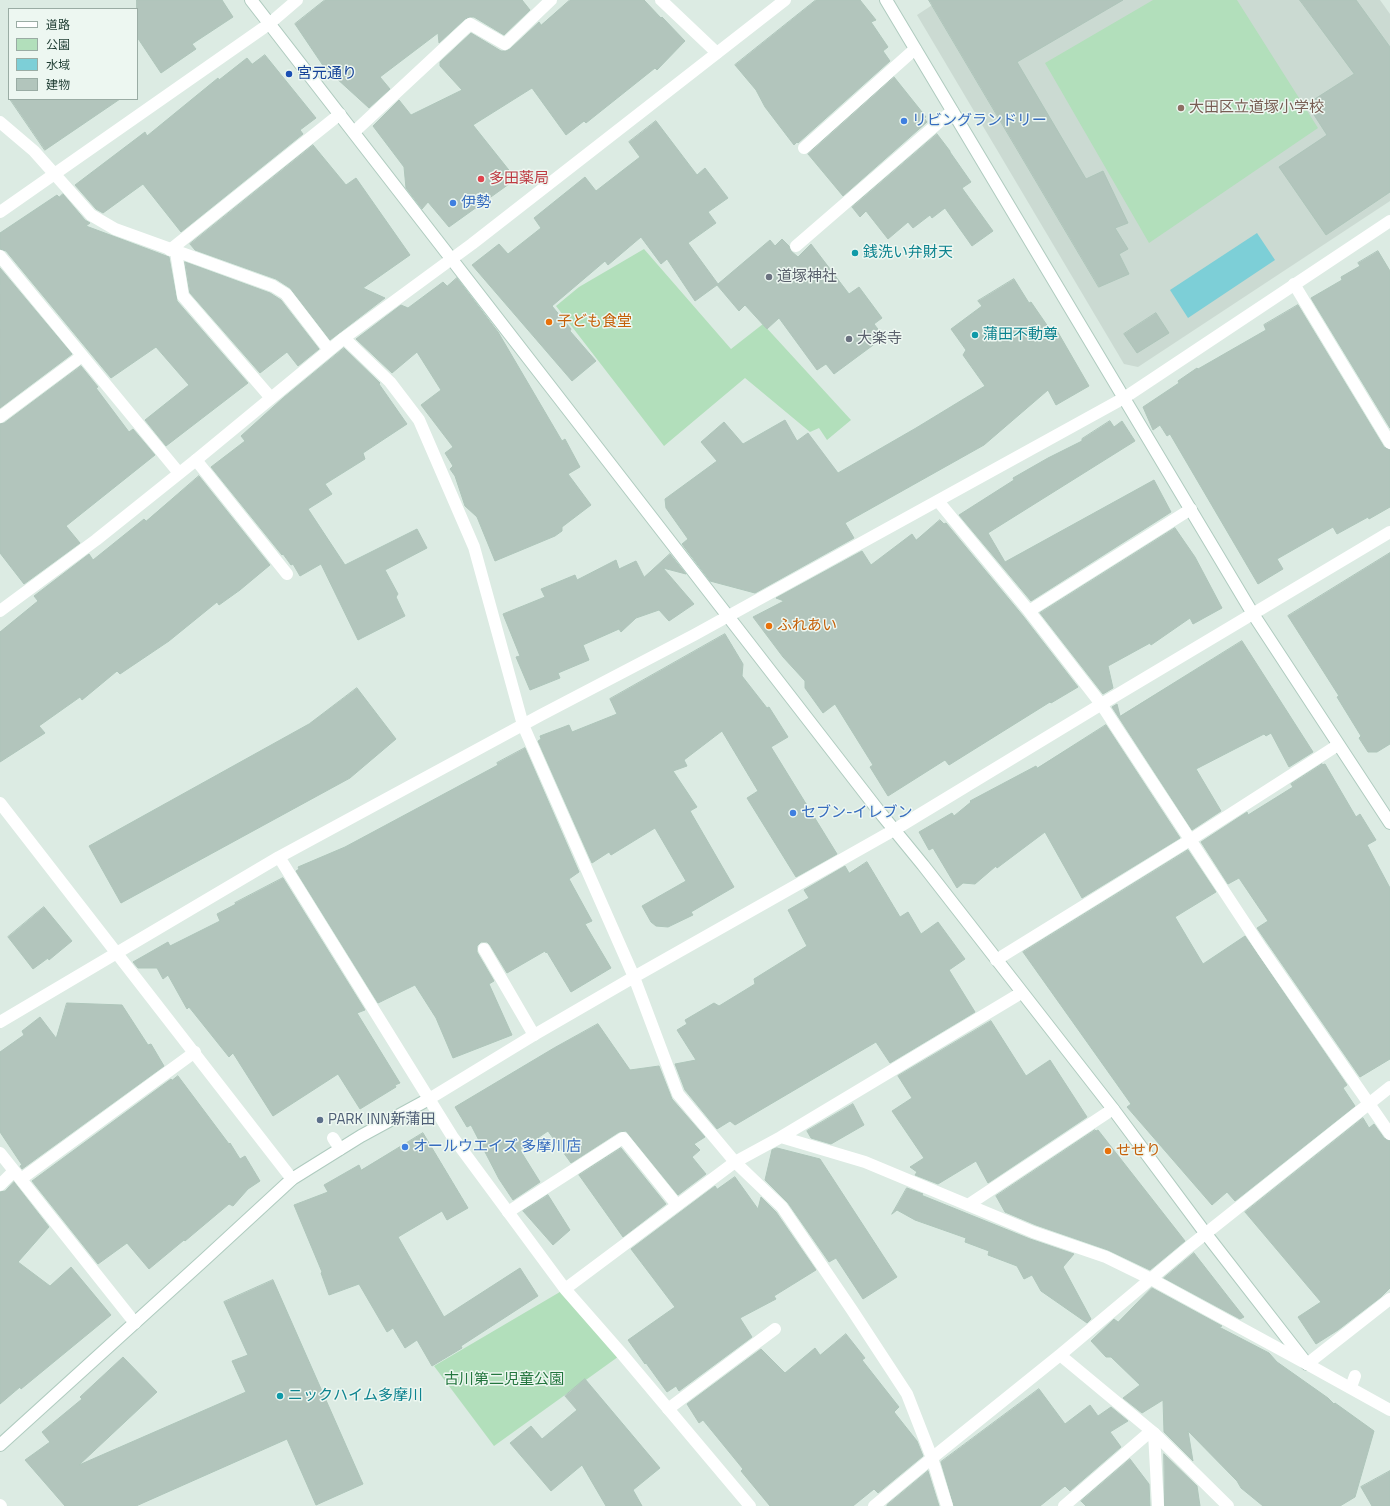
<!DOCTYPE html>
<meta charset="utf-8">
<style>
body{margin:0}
#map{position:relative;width:1390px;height:1506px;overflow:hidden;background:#dcebe3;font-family:"Titillium Web","Noto Sans JP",sans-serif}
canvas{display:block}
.legend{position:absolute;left:8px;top:8px;width:130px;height:92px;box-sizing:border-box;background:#edf7f1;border:1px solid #9aaca4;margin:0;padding:5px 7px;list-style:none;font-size:12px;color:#1d3b31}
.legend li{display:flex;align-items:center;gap:8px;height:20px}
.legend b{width:20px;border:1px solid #9aaca4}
</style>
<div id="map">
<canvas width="1390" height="1506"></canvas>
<ul class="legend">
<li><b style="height:5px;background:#fff"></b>道路</li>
<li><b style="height:11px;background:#b2dfbb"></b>公園</li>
<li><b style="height:11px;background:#7dcfd7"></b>水域</li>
<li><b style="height:11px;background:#b2c5bc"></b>建物</li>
</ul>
</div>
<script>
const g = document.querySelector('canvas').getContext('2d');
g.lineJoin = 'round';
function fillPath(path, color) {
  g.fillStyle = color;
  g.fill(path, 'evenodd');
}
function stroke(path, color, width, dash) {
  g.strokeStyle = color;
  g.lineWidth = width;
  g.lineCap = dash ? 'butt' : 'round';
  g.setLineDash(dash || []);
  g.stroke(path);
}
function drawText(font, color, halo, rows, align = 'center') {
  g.font = font + ' "Titillium Web","Noto Sans JP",sans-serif';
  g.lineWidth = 3;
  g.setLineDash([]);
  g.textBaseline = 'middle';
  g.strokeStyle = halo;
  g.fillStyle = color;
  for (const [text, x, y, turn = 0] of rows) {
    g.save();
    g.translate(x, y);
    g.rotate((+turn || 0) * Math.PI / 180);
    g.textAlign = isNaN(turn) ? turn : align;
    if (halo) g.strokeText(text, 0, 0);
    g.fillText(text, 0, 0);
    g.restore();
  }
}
fillPath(new Path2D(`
 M940 0H1380L1390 14V201L1138 367 1124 364 917 15Z`), '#cbdad2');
fillPath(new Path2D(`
 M1153 0H1237L1318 128 1149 243 1045 63Z
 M644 249 731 349 763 324 851 420 827 440 819 428 810 432 745 378 664 446 556 306 579 287Z
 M565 1289 622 1354 494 1446 434 1366Z`), '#b2dfbb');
fillPath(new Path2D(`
 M1257 233 1275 260 1188 318 1170 290Z`), '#7dcfd7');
const building = new Path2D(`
 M137 0H222L233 17 192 44 196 49 161 73 137 37Z
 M325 0H522L530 10 504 35 474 17H470L465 19 439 43 438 33 380 77 390 89 369 108 324 67 295 24Z
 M570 0H644L661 18 662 17 685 41 657 70 655 68 586 123 584 121 566 135 532 88 473 125 516 179 449 227 428 202 422 209 406 188 404 167 373 126 399 100 411 115 462 90 440 66V62L471 33 501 51H506L510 49 539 22 541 25Z
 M816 0H860L876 20 871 22 888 47 883 51 890 61 798 143 797 142 794 145 765 107 756 90 735 65Z
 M929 0H1123L1017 62 1086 179 1103 171 1128 223 1115 228 1128 249 1119 254 1129 274 1099 287Z
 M1300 0H1356L1390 47V192L1326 235 1279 167 1327 135 1307 104 1354 74Z
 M265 55 316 118 300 130 303 134 181 232 143 184 103 213 96 209 75 185 145 132 147 136 218 78 219 80 247 58 252 64Z
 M894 77 926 117 924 118 927 122 843 196 808 154Z
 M10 99H120L45 150Z
 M656 121 697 175 705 168 728 198 708 212 716 223 688 243 718 284 770 240 775 246 782 239 789 246 791 251 798 257 811 244 849 294 859 287 882 318 874 324 884 337 834 374 826 364 817 370 779 318 767 329 745 305 739 311 717 285 695 301 667 259 661 264 641 237 608 265 605 261 552 306 571 329 570 331 596 361 572 381 472 265 499 244 508 254 541 228 534 218 585 177 596 191 640 157 629 142Z
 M937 134 950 151V152L971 182 962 188 993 231 972 246 945 208 932 218 930 215 913 228 908 222 888 239 866 211 860 217 852 207Z
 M313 145 346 185 356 178 410 255 363 288 385 298 330 340 290 288 276 279 195 250 190 244Z
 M63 194 85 220 90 223 86 226 169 257 177 301 248 383 166 446 145 420 189 385 156 347 111 378 6 251 0 249V233L57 195 59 197Z
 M1378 251 1390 271V428L1311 298 1342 280 1341 277 1360 266 1358 263Z
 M185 262 270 293 281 300 319 349 298 366 287 352 260 373 190 293Z
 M0 268 72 354 0 408Z
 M457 278 498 332 562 441 565 439 580 467 568 474 591 505 562 527V531L555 536 495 561 477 517 465 506 455 476 450 469 453 466 445 453 453 447 421 405 441 390 417 352 392 373 356 339 401 305 408 308 443 282 447 286Z
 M1014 279 1029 303 1031 302 1051 331 1056 329 1089 386 1056 405 1048 390 984 445 845 523 854 538 755 593 710 581 682 544 688 539 666 508 665 499 717 461 701 442 724 422 743 444 785 420 797 441 808 433 838 473 916 428 985 386 963 355 966 350 951 329 982 306 978 301Z
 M1298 305 1384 447 1390 450V507L1369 519 1368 517 1337 534 1333 527 1277 559 1283 569 1258 584 1170 434 1167 436 1160 425 1153 430 1143 407 1179 383 1178 381 1197 368 1198 369 1266 330 1264 325Z
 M1156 313 1169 333 1137 353 1124 334Z
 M344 348 380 383 379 384 407 424 363 453 365 459 325 484 332 494 308 509 345 565 417 529 427 548 385 570 398 594 396 597 405 616 358 640 321 564 300 576 293 564 291 565 283 554 282 555 211 467 245 441 241 436 283 398Z
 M81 366 98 387 96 388 129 432 133 429 155 455 66 526 80 543 24 584 0 553V424L4 423Z
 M1110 421 1114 427 1122 421 1135 441 988 533 1005 562 1154 480 1171 512 1031 601 959 515 1014 480 1013 478 1048 458 1082 441V439Z
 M199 476 270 565 240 590 219 605 217 602 169 641 120 674 117 671 82 700 80 697 39 726 45 733 0 762V632L38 601 34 596 89 554 93 560 144 519 146 521Z
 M940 520 944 524 946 523 1023 616 1078 687 1051 703 1050 702 949 765 945 760 888 796 870 767 873 765 835 704 823 713 805 688V681L783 657 753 617 784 601 776 598 862 551 871 565 912 534 916 540Z
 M1175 528 1195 557 1222 608 1193 624 1190 618 1151 645 1150 643 1108 666 1113 688 1103 694 1040 613Z
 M1390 553V744L1377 752H1368L1359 738 1361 736 1337 697 1339 696 1288 616Z
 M670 554 686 574 663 568 694 604 669 621 659 610 636 618 621 632 619 629 583 645 589 660 558 673 560 678 530 690 516 657 520 656 503 614 545 597 541 589 575 575 577 580 616 560 619 569 636 561 644 577Z
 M725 634 743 664 742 676 767 708 769 707 788 737 771 747 837 854 796 877 747 798 758 791 722 731 684 760 687 766 673 771 697 807 690 811 734 887 691 912 693 915 668 927 656 926 651 922 642 906 686 881 655 828 611 855 609 852 592 863 538 741 541 739 540 736 569 725 572 732 617 714 610 699Z
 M1242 641 1313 752 1289 767 1271 733 1266 736 1264 734 1196 769 1221 811 1192 830 1112 707 1117 704 1120 716Z
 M357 688 396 739 350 778 121 903 89 846 309 724Z
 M1106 725 1180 838 1082 898 1045 832 997 868 996 866 975 884 963 883 957 888 933 848 929 850 919 832 952 813 954 816 971 802 970 801 1036 766 1037 768Z
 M525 748 579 872 569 879 592 921 585 924 611 968 571 992 547 952 546 953 545 951 507 973 490 945 487 942H481L477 946V952L494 981 489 984 512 1035 453 1058 436 1018 415 985 378 1003 296 871 299 869 298 867 345 847 498 765 497 763Z
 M1322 764V765L1325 764 1356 817 1360 814 1376 840 1367 845 1390 888V1059L1360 1077 1257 928 1268 921 1239 878 1228 884 1201 842 1247 812 1248 815 1293 787 1291 784Z
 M1188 850 1216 892 1175 917 1203 964 1245 936 1347 1085 1343 1088 1355 1106 1235 1201 1227 1192 1212 1205 1127 1107 1131 1104 1023 952Z
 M867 862 900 917 908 912 921 934 938 922 965 959 949 970 975 1012 890 1063 876 1042 735 1125 730 1121 717 1129 685 1090 675 1064 696 1060 677 1030 687 1024 685 1020 714 1003 719 1006 755 984 754 979 807 946 788 910 809 898 804 890 845 866 849 873Z
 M283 878 365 1010 357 1013 400 1083 395 1085 396 1087 360 1109 338 1074 273 1116 233 1053 229 1057 189 1007 187 1009 168 975 163 979 157 968H138L133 962 168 942 170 946 220 921 217 914 236 904 235 903Z
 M44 907 72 941 49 960 48 958 33 969 8 937Z
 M67 1003 122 1005 148 1045 151 1044 164 1066 22 1169 20 1166 22 1165 0 1132V1052L24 1035 22 1031 40 1017 56 1038Z
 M991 1021 1026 1076 1050 1060 1087 1117 988 1183 976 1161 938 1184 915 1175 917 1172 910 1167 924 1158 892 1111 912 1098 898 1076Z
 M598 1024 630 1070 659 1066 672 1099 705 1137 694 1144 700 1150 692 1157 706 1174 678 1195 626 1131 619 1132 571 1163 548 1131 520 1150 540 1182 513 1200 499 1179 471 1125 467 1127 455 1107 554 1048Z
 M178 1076 229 1144 230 1143 240 1159 245 1156 260 1181 248 1189 233 1206 229 1204 185 1241 184 1240 149 1269 127 1243 98 1264 32 1181 171 1079 172 1080Z
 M853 1104 864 1125 831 1144 811 1138 807 1131Z
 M1363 1118 1369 1128 1374 1124 1384 1138 1390 1141V1288L1381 1297 1338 1330 1316 1344 1298 1317 1321 1302 1245 1212Z
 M1095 1130 1096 1131 1098 1130 1185 1241 1150 1270 1108 1250 1036 1225 1005 1212 996 1196Z
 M423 1133 468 1208 447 1220 442 1211 398 1237 444 1317 520 1268 538 1296 461 1346 462 1348 432 1366 417 1340 405 1348 393 1328 387 1332 359 1284 329 1295 321 1273 322 1272 294 1205 328 1192 324 1185 359 1165 361 1170Z
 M621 1148 666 1204 623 1237 579 1175Z
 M777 1148 820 1159 897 1277 863 1299 836 1258 829 1262 788 1203 765 1180 772 1150Z
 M735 1177 758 1209 761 1197 776 1212 816 1270 774 1296 776 1299 740 1318 752 1337 679 1391 676 1386 667 1392 646 1363 645 1364 628 1340 675 1307 631 1249 715 1186 717 1189Z
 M14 1182 49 1227 18 1262 50 1286 71 1267 111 1315 21 1389 20 1387 0 1404V1192L5 1191Z
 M907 1188 923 1194 921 1195 1030 1239 1074 1254 1063 1267 1091 1319 1087 1323 1041 1291 1032 1275 1024 1279 1017 1266 988 1255 989 1251 965 1242 966 1238 915 1220 897 1210 892 1214Z
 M548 1195 570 1230 553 1245 523 1211Z
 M1194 1253 1229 1298 1244 1317 1240 1319 1164 1278Z
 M273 1280 363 1484 316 1505 287 1439 136 1506H65L25 1460 50 1442 42 1432 82 1399 80 1397 123 1357 157 1392 79 1465 246 1392 232 1361 248 1355 224 1302Z
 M1152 1288 1222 1326 1219 1327 1269 1353 1277 1362 1328 1398 1334 1404 1335 1403 1374 1431 1355 1497 1340 1506H1263L1241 1488 1237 1481 1188 1431 1193 1461 1164 1432 1163 1400 1142 1413 1123 1398 1140 1385 1111 1357H1106L1091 1341 1114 1319 1118 1322Z
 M846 1334 865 1358 862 1360 899 1407 894 1412 917 1441 923 1456 878 1493 874 1489 853 1506H770L741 1471 743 1469 703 1420 699 1423 687 1404 761 1349 785 1373 815 1348 820 1355Z
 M585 1379 660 1468 633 1490 642 1506H606L582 1465 551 1491 510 1443 531 1426 542 1439 577 1410 565 1396Z
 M1039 1389 1065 1424 1090 1405 1098 1416 1111 1407 1128 1421 1110 1432 1121 1447 1070 1491 1065 1486 1040 1506H954L941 1462Z
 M1164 1454 1197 1486 1200 1506H1165Z
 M1130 1459 1149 1484 1150 1506H1086L1081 1501Z
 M928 1471 939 1506H887V1505Z
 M1390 1471V1506H1372L1361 1487Z`);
fillPath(building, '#b2c5bc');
stroke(building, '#aec5ba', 1);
const secondary = new Path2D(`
 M251 0 878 810 923 865 1113 1109 1206 1234 1307 1364
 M886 0 1253 614 1390 823
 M0 1445 204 1260 292 1179 361 1136 429 1099`);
stroke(secondary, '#afcbbf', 14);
stroke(new Path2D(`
 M661 0 717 53
 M354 132 470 24 505 44 551 0
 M804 148 915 49
 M796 246 952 111
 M170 250 340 114
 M176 252 183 296 271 398
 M0 256 179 473
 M1294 284 1390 443
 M0 417 82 356
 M196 460 287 574
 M938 501 1029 611 1101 704 1262 949 1390 1134
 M1029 611 1191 509
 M484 949 534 1035
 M996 960 1190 840 1338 745
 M781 1137 1021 993
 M333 1138 340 1149
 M0 1153 135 1323
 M21 1179 195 1052
 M0 1185 14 1171
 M968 1205 1113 1109
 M508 1212 623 1138 677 1205
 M1351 1387 1355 1376
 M668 1409 775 1329
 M1154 1433 1158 1506
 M932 1458 907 1394 852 1310 782 1207 735 1162 781 1137 865 1162 1033 1232 1106 1257 1151 1279 1307 1364 1390 1299
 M0 1505 1 1506
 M1064 1506 1151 1431`), '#fff', 12);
stroke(new Path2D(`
 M0 122 34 151 91 215 115 229 273 286 286 294 329 350
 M0 212 269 24 297 0
 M344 338 390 382 419 420 474 547 523 725 634 977 678 1094 735 1162 565 1289
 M0 611 96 540 196 460 344 338 472 244 785 0
 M0 803 292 1179
 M279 857 452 1136 565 1289 622 1354 750 1506
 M0 1022 279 857 541 715 694 635 1124 398 1390 221
 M429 1099 534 1035 634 977 894 830 1105 702 1390 532
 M1060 1355 1154 1433 1228 1506
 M1307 1364 1390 1410
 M932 1458 1060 1355 1190 1246 1390 1087
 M874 1506 932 1458 947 1506`), '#fff', 12);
stroke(secondary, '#fff', 12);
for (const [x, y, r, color] of [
 [289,74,4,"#1a4fb4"],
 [1181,108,4,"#8d6e63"],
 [904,121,4,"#3f7fe0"],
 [481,179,4,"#e0444e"],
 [453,203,4,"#3f7fe0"],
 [855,253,4,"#0f9aa8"],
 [769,277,4,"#6b7280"],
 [549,322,4,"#e8710a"],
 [975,335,4,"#0f9aa8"],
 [849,339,4,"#6b7280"],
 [769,626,4,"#e8710a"],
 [793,813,4,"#3f7fe0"],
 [320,1120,4,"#5c6f8a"],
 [405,1147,4,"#3f7fe0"],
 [1108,1151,4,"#e8710a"],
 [280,1396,4,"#0f9aa8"]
]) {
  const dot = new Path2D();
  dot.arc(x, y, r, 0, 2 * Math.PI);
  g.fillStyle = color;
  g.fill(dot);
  stroke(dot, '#edf7f1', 1.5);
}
drawText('15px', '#164399', '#edf7f1', [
 ["宮元通り",297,74]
], 'left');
drawText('15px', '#785e54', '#edf7f1', [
 ["大田区立道塚小学校",1189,108]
], 'left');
drawText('15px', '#366cbe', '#edf7f1', [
 ["リビングランドリー",912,121],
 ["伊勢",461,203],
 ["セブン-イレブン",801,813],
 ["オールウエイズ 多摩川店",413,1147]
], 'left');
drawText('15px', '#be3a42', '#edf7f1', [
 ["多田薬局",489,179]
], 'left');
drawText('15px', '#0d838f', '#edf7f1', [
 ["銭洗い弁財天",863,253],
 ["蒲田不動尊",983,335],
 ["ニックハイム多摩川",288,1396]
], 'left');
drawText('15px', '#5b616d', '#edf7f1', [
 ["道塚神社",777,277],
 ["大楽寺",857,339]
], 'left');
drawText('15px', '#c56008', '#edf7f1', [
 ["子ども食堂",557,322],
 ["ふれあい",777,626],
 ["せせり",1116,1151]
], 'left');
drawText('15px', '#4e5e75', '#edf7f1', [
 ["PARK INN新蒲田",328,1120]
], 'left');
drawText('15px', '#23763e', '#edf7f1', [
 ["古川第二児童公園",504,1380]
]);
</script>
